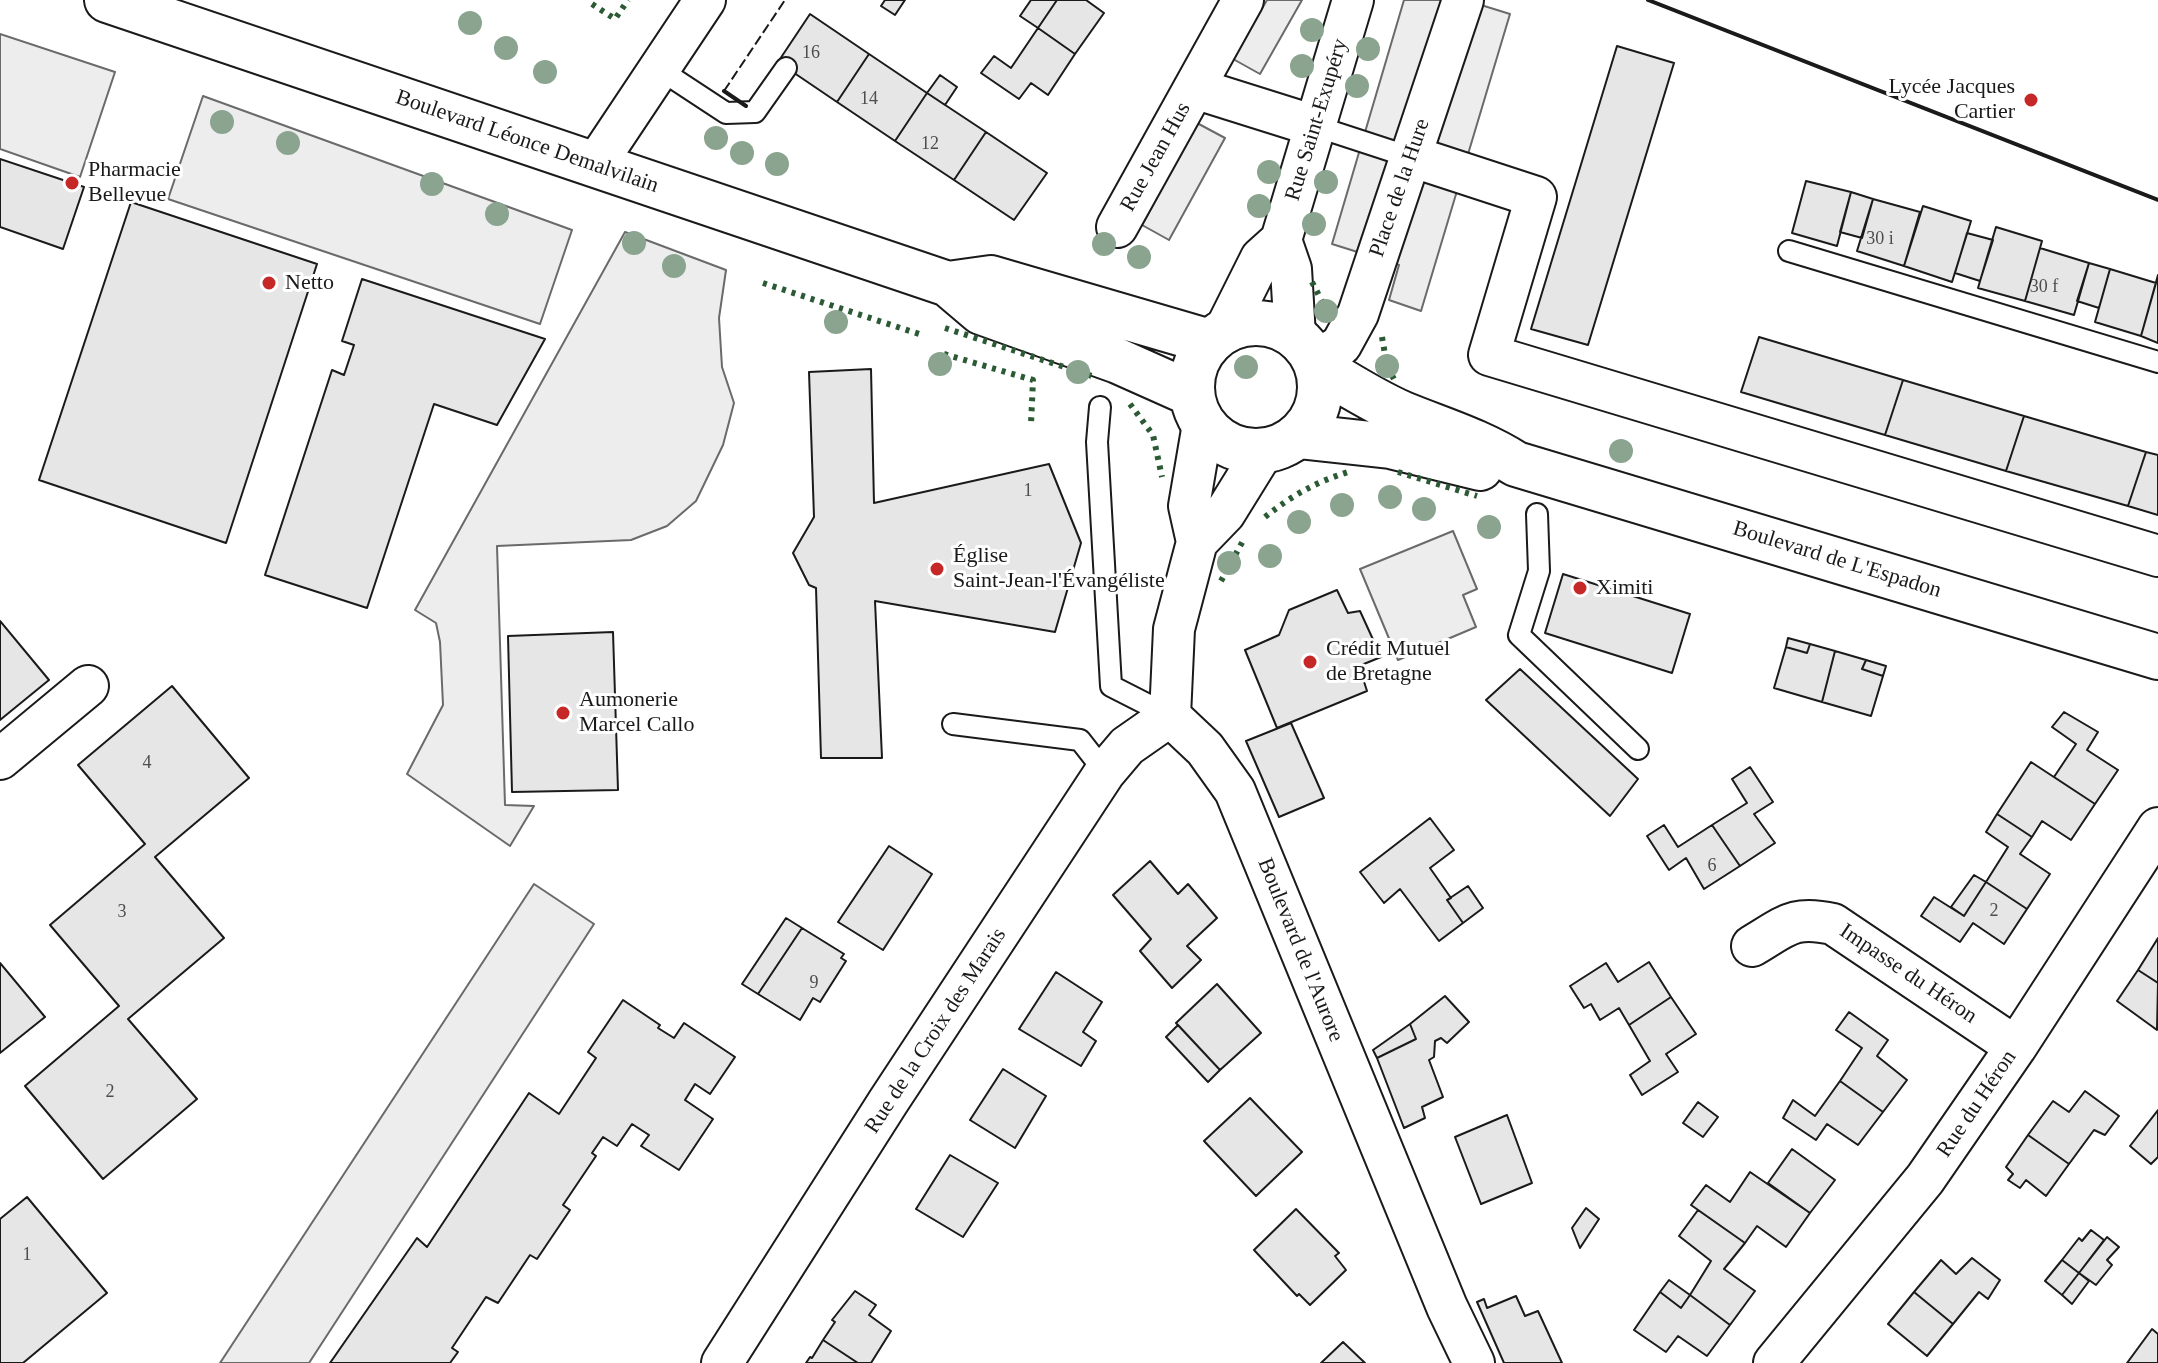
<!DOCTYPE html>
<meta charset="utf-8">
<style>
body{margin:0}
canvas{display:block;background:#fff}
</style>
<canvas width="2158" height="1363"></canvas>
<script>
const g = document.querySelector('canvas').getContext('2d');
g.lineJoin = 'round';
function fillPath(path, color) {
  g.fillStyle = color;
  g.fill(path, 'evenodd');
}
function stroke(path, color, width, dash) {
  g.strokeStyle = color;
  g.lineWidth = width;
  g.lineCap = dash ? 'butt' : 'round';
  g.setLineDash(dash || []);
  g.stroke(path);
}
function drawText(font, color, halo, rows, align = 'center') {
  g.font = font + ' Georgia,serif';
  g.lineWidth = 6;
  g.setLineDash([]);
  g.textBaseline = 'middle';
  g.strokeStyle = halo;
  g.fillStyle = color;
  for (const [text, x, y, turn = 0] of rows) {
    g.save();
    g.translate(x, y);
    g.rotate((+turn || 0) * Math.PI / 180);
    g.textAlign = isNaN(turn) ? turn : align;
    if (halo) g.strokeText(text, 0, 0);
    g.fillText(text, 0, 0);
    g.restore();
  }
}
const built = new Path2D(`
 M1267 0H1302L1260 74 1233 59Z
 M1404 0H1465L1510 14 1421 311 1389 300 1399 265 1332 244Z
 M0 34 115 72 80 177 0 149Z
 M203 96 572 230 540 324 168 199Z
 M1197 123 1225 138 1169 240 1142 225Z
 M625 232 726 270 719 318 722 367 734 403 723 445 696 501 667 526 631 540 497 546 505 805 534 806 510 846 407 774 443 705 440 642 436 623 415 610Z
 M1453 531 1477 589 1463 595 1476 627 1398 660 1360 569Z
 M534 884 594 924 309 1363H220Z`);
fillPath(built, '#ededed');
stroke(built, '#6a6a6a', 2);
const building = new Path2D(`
 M885 0H905L895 15 881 6Z
 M1031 0H1057L1038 28 1020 16Z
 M1057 0H1086L1104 13 1075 54 1038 28Z
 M810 14 869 54 837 102 778 62Z
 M1038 28 1075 54 1048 95 1031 83 1019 99 981 73 994 56 1011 68Z
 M1617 46 1674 63 1588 345 1531 329Z
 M869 54 927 93 895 141 837 102Z
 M940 75 957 87 945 105 927 93Z
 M927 93 986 132 954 180 895 141Z
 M986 132 1047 173 1014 220 954 180Z
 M0 159 84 187 63 249 0 227Z
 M1806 181 1851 192 1837 246 1792 233Z
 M1851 192 1873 199 1862 238 1840 232Z
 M1873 199 1920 212 1904 266 1857 251Z
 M131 202 317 264 226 543 39 480Z
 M1923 206 1971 221 1952 282 1904 266Z
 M1996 227 2042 241 2025 301 1978 288Z
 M1967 233 1993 240 1980 281 1955 273Z
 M2040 248 2089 263 2074 315 2025 301Z
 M2089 263 2110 269 2099 308 2077 301Z
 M2110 269 2156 283 2141 336 2095 322Z
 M2158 275V343L2141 336Z
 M362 279 545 339 497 425 434 404 367 608 265 575 332 370 344 375 354 345 342 341Z
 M1759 337 1903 380 1885 435 1741 392Z
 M871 369 874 503 1049 464 1081 543 1055 632 875 601 882 758H821L816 588 809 585 793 553 814 517 809 372Z
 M1903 380 2024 416 2006 471 1885 435Z
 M2024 416 2146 452 2128 506 2006 471Z
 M2146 452 2158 455V515L2128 506Z
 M1563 574 1690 614 1672 673 1545 633Z
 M1337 590 1348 613 1360 611 1381 657 1359 666 1367 691 1277 728 1245 650 1279 635 1289 610Z
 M0 621 49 680 0 720Z
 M613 632 618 790 512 792 508 636Z
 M1788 638 1810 644 1807 653 1786 647Z
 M1810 644 1835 651 1822 702 1774 688 1786 647 1807 653Z
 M1835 651 1866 660 1862 669 1883 676 1871 716 1822 702Z
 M1866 660 1886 666 1883 676 1862 669Z
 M1520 669 1638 779 1610 816 1486 700Z
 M172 686 249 778 155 857 224 938 128 1019 197 1099 103 1179 25 1086 119 1006 50 925 145 844 78 765Z
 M2064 712 2098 732 2087 750 2118 770 2095 804 2054 777 2076 744 2052 727Z
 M1291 723 1324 798 1279 817 1246 741Z
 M2031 762 2095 804 2071 840 2042 821 2032 837 1997 814Z
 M1750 767 1773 802 1754 814 1775 843 1740 866 1712 825 1747 803 1732 779Z
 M1997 814 2032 837 2020 854 2050 874 2027 909 1986 882 2008 847 1986 832Z
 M1430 818 1454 850 1430 868 1451 898 1447 900 1463 923 1439 941 1400 889 1384 903 1360 872Z
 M1664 825 1678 847 1712 825 1740 866 1704 889 1686 858 1669 870 1647 836Z
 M889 846 932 874 883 950 838 922Z
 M1150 861 1178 894 1188 884 1217 918 1187 946 1201 960 1172 988 1140 951 1151 939 1113 895Z
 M1974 875 1986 882 1964 916 1951 907Z
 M1986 882 2027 909 2004 944 1973 923 1960 942 1921 916 1934 897 1964 916Z
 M1468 886 1483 908 1463 923 1447 900Z
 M786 918 802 928 758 994 742 984Z
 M802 928 844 954 841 958 846 961 820 1002 813 998 800 1020 758 994Z
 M2158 938V983L2138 970Z
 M1649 962 1671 997 1629 1025 1619 1008 1600 1020 1591 1004 1584 1008 1570 986 1606 963 1618 982Z
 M0 963 45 1017 0 1053Z
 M2138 970 2158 983 2157 1030 2117 1001Z
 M1056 972 1102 1002 1083 1032 1096 1041 1081 1066 1019 1029Z
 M1217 984 1261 1033 1220 1070 1176 1023Z
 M1445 996 1469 1022 1447 1043 1441 1038 1435 1041 1434 1057 1429 1060 1443 1097 1422 1107 1425 1118 1404 1128 1377 1058 1416 1039 1410 1024Z
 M1671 997 1696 1034 1666 1054 1678 1072 1642 1095 1630 1075 1650 1061 1629 1025Z
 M623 1000 660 1025 658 1028 674 1038 684 1023 735 1057 710 1094 695 1084 685 1100 713 1119 679 1170 641 1146 649 1135 632 1124 617 1146 603 1137 592 1153 596 1156 563 1205 570 1210 537 1259 530 1255 498 1303 486 1297 452 1348 458 1352 450 1363H330L417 1238 427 1247 529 1093 559 1114 596 1058 588 1052Z
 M1849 1012 1888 1040 1877 1056 1907 1080 1883 1112 1840 1081 1862 1048 1836 1030Z
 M1410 1024 1416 1039 1377 1058 1373 1050Z
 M1178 1025 1220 1070 1208 1082 1166 1037Z
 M1003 1069 1046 1096 1015 1148 970 1120Z
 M1840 1081 1883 1112 1858 1145 1827 1124 1816 1140 1783 1118 1793 1100 1815 1116Z
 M2085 1091 2119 1116 2105 1135 2094 1130 2069 1164 2028 1135 2053 1101 2069 1112Z
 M1250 1098 1302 1152 1256 1196 1204 1141Z
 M1698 1102 1718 1117 1703 1137 1683 1123Z
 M2158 1110V1157L2151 1164 2130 1146Z
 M1507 1115 1532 1183 1481 1204 1455 1137Z
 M2028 1135 2069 1164 2046 1196 2026 1180 2020 1188 2008 1180 2013 1174 2006 1167Z
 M1792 1149 1835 1180 1810 1213 1768 1183Z
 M950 1155 998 1183 963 1237 916 1209Z
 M1750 1172 1810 1213 1786 1247 1757 1226 1745 1243 1691 1205 1706 1185 1730 1202Z
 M27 1197 107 1293 23 1363H0V1219Z
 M1586 1208 1599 1219 1580 1248 1572 1228Z
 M1296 1209 1339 1253 1335 1256 1346 1270 1310 1305 1299 1294 1297 1296 1254 1250Z
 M1698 1210 1745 1243 1724 1269 1755 1291 1730 1325 1690 1295 1711 1261 1679 1236Z
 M2091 1230 2104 1240 2079 1273 2062 1260 2079 1238 2082 1241Z
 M2107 1237 2119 1247 2107 1260 2112 1265 2096 1285 2079 1273Z
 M1972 1258 2000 1280 1988 1299 1979 1292 1953 1324 1914 1292 1941 1260 1956 1274Z
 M2062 1260 2079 1273 2062 1295 2045 1281Z
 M2079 1273 2089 1281 2072 1304 2062 1295Z
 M1669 1280 1690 1295 1681 1308 1660 1292Z
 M855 1291 876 1305 869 1315 891 1331 871 1363H858L823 1340 835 1322 832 1320Z
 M1660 1292 1681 1308 1690 1295 1730 1325 1707 1356 1678 1336 1666 1352 1634 1330Z
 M1914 1292 1953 1324 1927 1356 1888 1324Z
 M1516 1296 1525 1316 1538 1311 1562 1363H1504L1477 1302 1484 1299 1487 1308Z
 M2152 1329 2158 1334V1363H2127Z
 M823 1340 858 1363H806L810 1357 812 1358Z
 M1343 1342 1365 1363H1321Z`);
fillPath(building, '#e6e6e6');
stroke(building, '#1a1a1a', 2);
const lane = new Path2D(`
 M659 69 726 113 755 112 786 68
 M1315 126 1416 159
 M1789 251 2158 362
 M1100 407 1097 442 1111 686 1170 716
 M1537 514 1539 571 1519 635 1638 749
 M953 724 1080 740 1105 772`);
const street = new Path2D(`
 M1194 88 1315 126
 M1432 163 1536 197 1489 355 2158 556
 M595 165 705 0
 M1117 227 1243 0
 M1281 240 1291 269 1295 336
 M1225 330 1261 258 1281 240 1353 0
 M1315 362 1341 345 1358 314 1463 0
 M1197 542 1225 513 1264 450
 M1170 716 1205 749 1235 791 1447 1307 1474 1363
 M1170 716 1174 629 1197 542 1189 506 1203 424
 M0 759 88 686
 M1752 946C1786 926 1793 915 1833 924L2016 1047
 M722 1363 888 1102 1105 772 1127 746 1170 716
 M1774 1363 1925 1179 2016 1047 2158 828`);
const secondary = new Path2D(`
 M107 0 948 284 981 312 1118 361 1192 394
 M948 284 991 278 1210 342
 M1192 387a64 64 0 1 1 128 0a64 64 0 1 1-128 0Z
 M1317 366C1345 383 1373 401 1403 414 1442 430 1480 441 1516 464L2158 657
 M1298 436 1390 446 1480 468`);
stroke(lane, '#1a1a1a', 24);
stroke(street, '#1a1a1a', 44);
stroke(secondary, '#1a1a1a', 48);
stroke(lane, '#fff', 20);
stroke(street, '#fff', 40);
stroke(secondary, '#fff', 44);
stroke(new Path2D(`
 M592 4 615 19 628 0
 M1312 282 1333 323
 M763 283 919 334
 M945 328 1095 377
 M1382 337 1387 366 1395 381
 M944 354 1033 380 1031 424
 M1130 404 1153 435 1162 477
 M1398 472 1477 496
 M1265 517C1294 494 1316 482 1351 471
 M1221 581 1244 539`), '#2b5a34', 6, [4, 6]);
stroke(new Path2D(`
 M724 91 785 0`), '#1a1a1a', 2, [10, 4]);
stroke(new Path2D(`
 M1648 0 2158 200
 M724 91 746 106`), '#1a1a1a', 4);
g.fillStyle = '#8aa48f';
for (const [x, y] of [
 [470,23],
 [1312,30],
 [506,48],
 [1368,49],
 [1302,66],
 [545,72],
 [1357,86],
 [222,122],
 [716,138],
 [288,143],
 [742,153],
 [777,164],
 [1269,172],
 [1326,182],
 [432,184],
 [1259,206],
 [497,214],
 [1314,224],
 [634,243],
 [1104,244],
 [1139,257],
 [674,266],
 [1326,311],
 [836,322],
 [940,364],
 [1387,366],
 [1246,367],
 [1078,372],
 [1621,451],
 [1390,497],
 [1342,505],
 [1424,509],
 [1299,522],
 [1489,527],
 [1270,556],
 [1229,563]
]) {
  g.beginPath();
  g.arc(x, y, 12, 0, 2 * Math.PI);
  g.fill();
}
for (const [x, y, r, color] of [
 [2031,100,8,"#c62828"],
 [72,183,8,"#c62828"],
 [269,283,8,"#c62828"],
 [937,569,8,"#c62828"],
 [1580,588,8,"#c62828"],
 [1310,662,8,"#c62828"],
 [563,713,8,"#c62828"]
]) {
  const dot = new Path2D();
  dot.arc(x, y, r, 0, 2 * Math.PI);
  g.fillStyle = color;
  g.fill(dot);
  stroke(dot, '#fff', 3);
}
drawText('18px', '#4d4d4d', null, [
 ["16",811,53],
 ["14",869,99],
 ["12",930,144],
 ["30 i",1880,239],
 ["30 f",2044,287],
 ["1",1028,491],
 ["4",147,763],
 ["6",1712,866],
 ["2",1994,911],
 ["3",122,912],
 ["9",814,983],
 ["2",110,1092],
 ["1",27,1255]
]);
drawText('22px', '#1a1a1a', '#fff', [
 ["Lycée Jacques",2015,87,"right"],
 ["Cartier",2015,112,"right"],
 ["Pharmacie",88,170],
 ["Bellevue",88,195],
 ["Netto",285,283],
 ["Église",953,556],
 ["Saint-Jean-l'Évangéliste",953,581],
 ["Ximiti",1596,588],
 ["Crédit Mutuel",1326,649],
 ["de Bretagne",1326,674],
 ["Aumonerie",579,700],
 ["Marcel Callo",579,725]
], 'left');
drawText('22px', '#1a1a1a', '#fff', [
 ["Rue Saint-Exupéry",1317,120,-73],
 ["Boulevard Léonce Demalvilain",527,142,19],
 ["Rue Jean Hus",1156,157,-61],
 ["Place de la Hure",1400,188,-71],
 ["Boulevard de L'Espadon",1837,560,17],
 ["Boulevard de l'Aurore",1300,950,68],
 ["Impasse du Héron",1908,974,34],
 ["Rue de la Croix des Marais",936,1031,-57],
 ["Rue du Héron",1977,1104,-56]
]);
</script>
